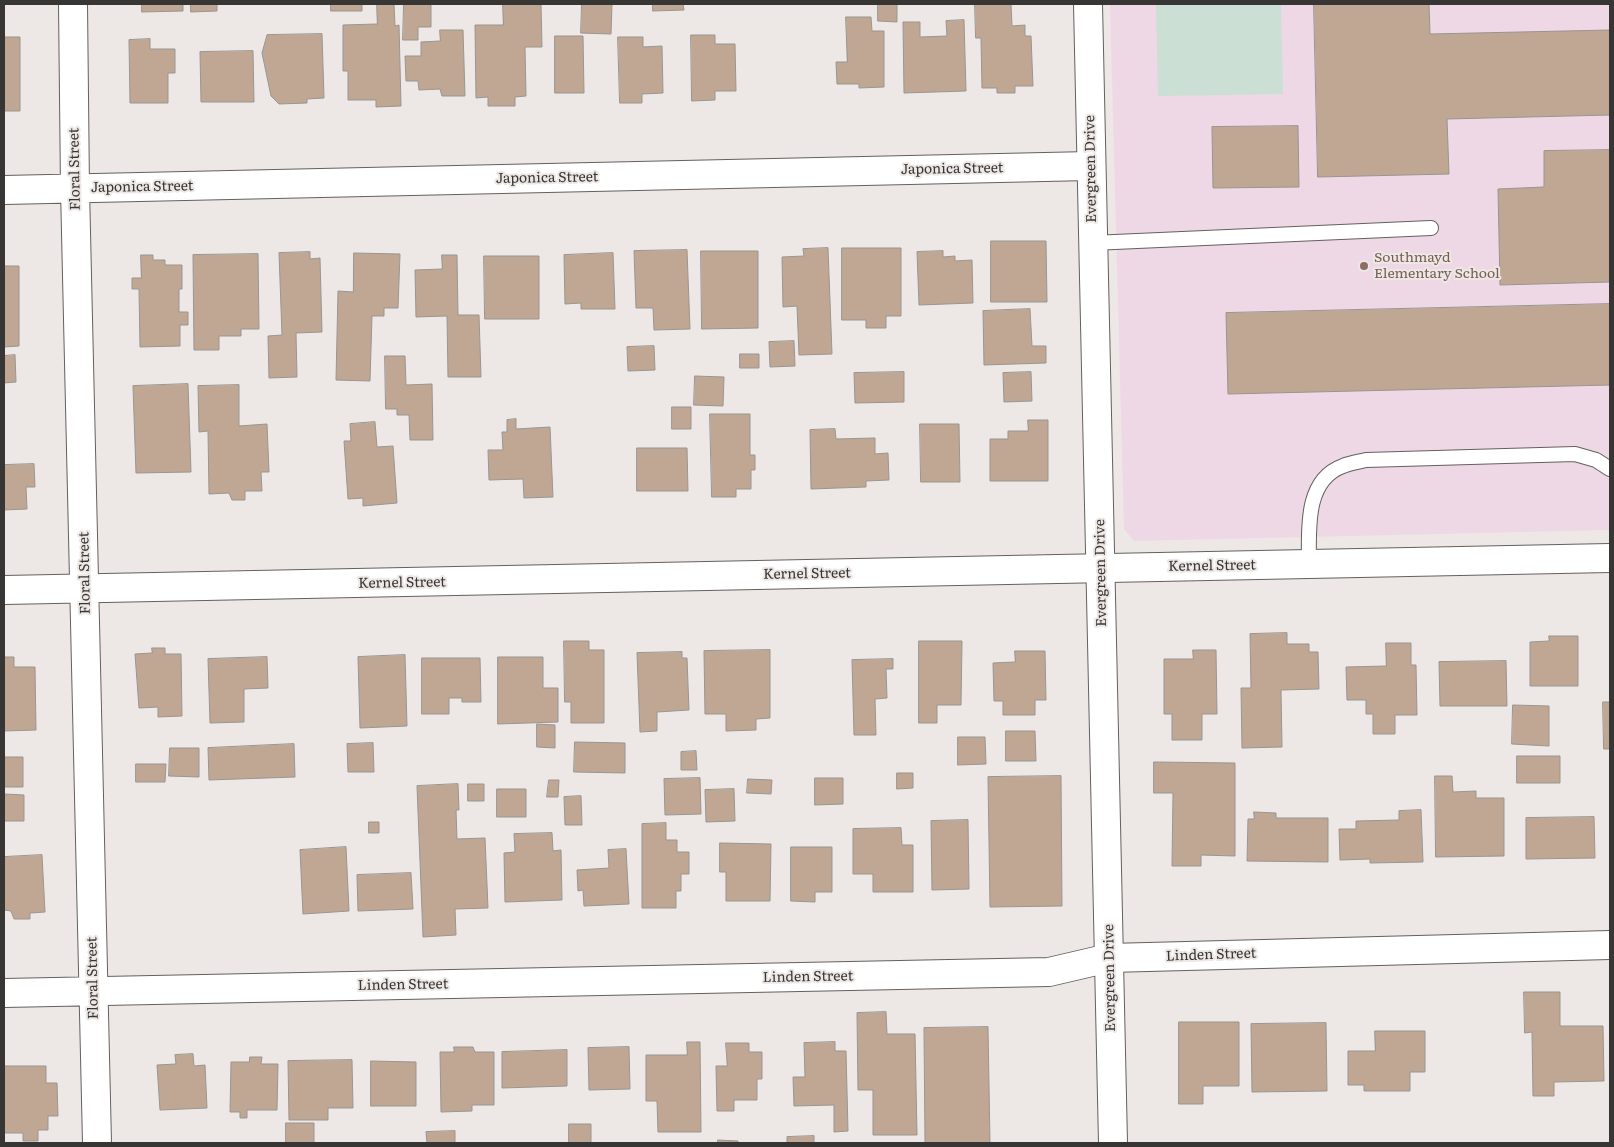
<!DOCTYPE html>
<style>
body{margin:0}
#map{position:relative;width:1614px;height:1147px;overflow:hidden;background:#ede8e5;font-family:Literata,serif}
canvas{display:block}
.frame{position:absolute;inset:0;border:5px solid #383634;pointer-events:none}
</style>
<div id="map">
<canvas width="1614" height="1147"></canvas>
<div class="frame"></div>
</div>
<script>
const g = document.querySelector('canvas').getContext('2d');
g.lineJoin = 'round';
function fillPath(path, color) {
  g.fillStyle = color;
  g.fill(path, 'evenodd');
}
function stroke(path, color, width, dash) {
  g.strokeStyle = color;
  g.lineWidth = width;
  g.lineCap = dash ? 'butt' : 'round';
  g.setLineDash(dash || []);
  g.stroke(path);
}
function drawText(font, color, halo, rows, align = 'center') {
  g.font = font + ' Literata,serif';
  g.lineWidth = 4;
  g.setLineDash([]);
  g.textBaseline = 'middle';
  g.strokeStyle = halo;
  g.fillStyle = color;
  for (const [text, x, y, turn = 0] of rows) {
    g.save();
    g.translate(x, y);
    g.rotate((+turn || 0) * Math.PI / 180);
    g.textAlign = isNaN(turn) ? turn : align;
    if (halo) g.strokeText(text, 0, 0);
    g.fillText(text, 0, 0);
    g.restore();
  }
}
fillPath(new Path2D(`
 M1110 4H1610V530L1134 541 1124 529Z`), '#eed8e5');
fillPath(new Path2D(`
 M1156 4H1281L1283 94 1158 96Z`), '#cbdfd4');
const building = new Path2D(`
 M142 4H183V11L142 12Z
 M191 4H217V11L191 12Z
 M331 4H362V11H331Z
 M377 4H394L395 26 399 25 401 106 376 107V100H348V71H343V25L377 24Z
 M404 4H431V27H418V40H403Z
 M503 4H541L542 47H525L526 96 515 97V106H488V97L476 98 475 25H503Z
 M582 4H612L611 34 581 33Z
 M653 4H683L684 10 653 11Z
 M878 4H897V22L878 21Z
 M975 4H1011L1012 26 1025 25V36H1031L1033 86H1015V93H997V88H982L981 38H976Z
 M1314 4H1429L1430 34 1610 30V115L1447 119 1449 174 1318 177Z
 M846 17H871L872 31H884V87L859 88V84H837L836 62H847Z
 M964 20 966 91 904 93 903 22H920V37L947 36 946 21Z
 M440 30H463L465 96H442L440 89 419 90 418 81H406L405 56H421V42L440 41Z
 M322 34 324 98 307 99V103L279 104 271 96 262 53 267 35Z
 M691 35H715V44H735L736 91H715V100L692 101Z
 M555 36H583L584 93H555Z
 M4 37H20V111H4Z
 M618 37H643V47L662 46 663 93 642 94V103H620Z
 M150 39V49H175V73H168V103H130L129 40Z
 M253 51 254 102H201L200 52Z
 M1298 126 1299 187 1213 188 1212 127Z
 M1610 150V282L1500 285 1498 189 1544 187V151Z
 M991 241H1046L1047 302H991Z
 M828 248 832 354 799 355 797 306 783 307 782 257 804 256 803 249Z
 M842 248H901V316H886V328H866V320H842Z
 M687 250 690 329 654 330 653 308H636L634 251Z
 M701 251H758V328L702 329Z
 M943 251V257L955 256V261L972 260 973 303 919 305 917 252Z
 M310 252V259L320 258 322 332 296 333 297 377 269 378 268 336 282 335 279 253Z
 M354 253 400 254 398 308H384V316H372L370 381 336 380 338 291 353 292Z
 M613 253 615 309H581V303L565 304 564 255Z
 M258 254 259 329H241V336H219V350H194L193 255Z
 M141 255H153V260H165V265H182V289H179V312H188V325H180V346L140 347 139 289H132V278H141Z
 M442 255H457L458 315H479L481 377H448L447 316 416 317 415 270 442 269Z
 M484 256H539V319H485Z
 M4 266H19V346L4 347Z
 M1610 304V385L1228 394 1226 313Z
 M1030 309 1032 346H1046V363L984 365 983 311Z
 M794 341 795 366 770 367 769 342Z
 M654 346 655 370 628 371 627 347Z
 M740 354H759V368H740Z
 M15 355 16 382 4 383V356Z
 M385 356H405L406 385 432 384 433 440H410L409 415H397V409H386Z
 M904 372V402L855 403 854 373Z
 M1031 372 1032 401 1004 402 1003 373Z
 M695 376 724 377 723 406 694 405Z
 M188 384 191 472 136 473 133 386Z
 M239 385V426L267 424 269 472H261L262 491H245V500H232L229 493 209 494 208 431 199 432 198 386Z
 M672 407H691V429H672Z
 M710 414H750V455H755V470H751V489H736V497H712Z
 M516 419V429L550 427 553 497 524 498 523 479 489 480 488 450H503L502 432H507V420Z
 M1028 420H1048V481H990V439H1008V431H1028Z
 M375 422 377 447 393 446 397 503 363 506V498L348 499 344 441H351L350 424Z
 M920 424H959L960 482H921Z
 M835 429 836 439 875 438V454L888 453 889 480 866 481V487L811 489 810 430Z
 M637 448H687L688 491H637Z
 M34 464 35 487H26L27 509 4 510V465Z
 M1287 633V644H1309V652H1318L1319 689 1281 690 1282 747 1242 748 1241 688H1251L1250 634Z
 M1549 636H1578V686H1530V642L1549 641Z
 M564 641H589V650H604V723H571V702H565Z
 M919 641H962L961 705H937V723H919Z
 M1386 643H1411V665H1416L1417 715H1395V734H1373V714H1366V700H1347L1346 667 1386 666Z
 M152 648H165V654H181L182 716 158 717V707L139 708 135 654 152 653Z
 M770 650V718L756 719V730L726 731V714H705L704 651Z
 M1193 650H1216L1217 714H1202V740H1172V714H1164V659H1193Z
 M1015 651H1045L1046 700H1035V715H1003V701H994L993 663 1015 662Z
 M682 652V658H687L689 710 657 712V731L640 732 637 653Z
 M405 655 407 726 360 728 358 657Z
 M4 657H14V667H35L36 730 4 731Z
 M267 657 268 688 244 689V722L210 723 208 659Z
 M498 657H543V688H558V722L498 724Z
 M422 658H480L481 702H462V698H449V714H422Z
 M893 659V669H886L887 698 875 699 876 735H854L852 660Z
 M1506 661 1507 706H1440L1439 662Z
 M1603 702H1610V749H1604Z
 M1513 705 1549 706V746L1512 744Z
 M537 724 555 725V748L537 747Z
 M1006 731H1035L1036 761H1006Z
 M958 737H985L986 764 958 765Z
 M575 742 625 743V773L574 772Z
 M373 743 374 772H348L347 744Z
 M294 744 295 777 209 780 208 748Z
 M170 748H199V777L169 776Z
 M696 751 697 770H681V752Z
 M1517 756H1560V783H1517Z
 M4 757H23V787H4Z
 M1154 762 1235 763V856L1201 855V866H1172L1173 793H1154Z
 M136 764H166L165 782H136Z
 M897 773H913V788L897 789Z
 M1061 776 1062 906 990 907 988 777Z
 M1435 776H1452L1453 792 1476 791V798H1504V856L1436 857Z
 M700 778 701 814 665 815 664 779Z
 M815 778H843V804L815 805Z
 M748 779 772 780 771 794 747 793Z
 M549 780H559L558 797H547Z
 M458 784 459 810H456L457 839 485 838 488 908 455 909 456 935 423 937 417 786Z
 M468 784H484V801H468Z
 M497 789H526V817H497Z
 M734 789 735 821 706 822 705 790Z
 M4 794 24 795V821H4Z
 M581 796 582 825H565L564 797Z
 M1421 810 1423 862 1370 863V859L1340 860 1339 829H1356V821L1399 820V811Z
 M1254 812 1276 813V818H1328V862L1247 861 1248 819H1254Z
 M1594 817 1595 858 1526 859V818Z
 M968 820 969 889 932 890 931 821Z
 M369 822H379V833H369Z
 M666 823V840H677V852H689V874H681V891H676V908H642V824Z
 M901 828 902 845H913V892H873V874H853V829Z
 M552 833 553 851 561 850 562 900 505 902 504 853 515 852 514 834Z
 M720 843 771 844 770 901H726V872H720Z
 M346 847 349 911 303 914 300 850Z
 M791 847H832V892H815V902L791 901Z
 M626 849 629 904 584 906 583 890 578 891 577 870 609 868 608 850Z
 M42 855 45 912 30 913V919H14L11 911 4 910V857Z
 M411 873 413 909 358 911 357 875Z
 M1524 992H1560V1026H1603L1604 1081 1554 1082V1096H1533L1532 1032 1525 1033Z
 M886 1012 887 1034H915L917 1135H873V1090H858L857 1013Z
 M1179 1022H1239V1086H1203V1104H1179Z
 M1326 1023 1327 1091 1252 1092 1251 1024Z
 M988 1027 990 1143H925L924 1028Z
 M1375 1031H1425V1072H1410V1091H1364V1085H1348V1051H1375Z
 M687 1042H700L701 1132H658L657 1101H646V1055H687Z
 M835 1042V1051H846L848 1131 834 1132V1105L794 1106 793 1077H805L804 1043Z
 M726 1043H749V1052H762V1079H757V1100H734V1111H717L716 1066H727Z
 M454 1047H473L475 1052H494V1105H472V1111L441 1112 440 1052H454Z
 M629 1047 630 1089 589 1090 588 1048Z
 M567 1050V1086L502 1088V1052Z
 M193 1054 194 1066 205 1065 207 1108 160 1110 157 1065 176 1064 175 1055Z
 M250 1057H262L261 1064H278L277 1110H247V1118H240V1112H230L231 1062H249Z
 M352 1060 353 1108H328V1120H289L288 1061Z
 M371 1061 416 1062V1106H371Z
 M4 1066H46V1083H57L58 1116H48V1130H38V1141H23V1133H4Z
 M286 1123H314V1143H286Z
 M569 1124H591V1143H569Z
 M455 1131V1143H427L426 1132Z
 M814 1136V1143H787V1137Z
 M718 1140 738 1141V1143H718Z`);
fillPath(building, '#c0a793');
stroke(building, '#999591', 1);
const service = new Path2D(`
 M1092 243 1431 228
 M1309 564C1309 531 1304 480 1343 466 1350 463 1358 462 1366 460L1575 454 1596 460 1610 469`);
const minor = new Path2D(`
 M73 4 75 189 97 1143
 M4 190 1090 166
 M4 590 1610 558
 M4 993 1049 972 1109 958 1610 945`);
const tertiary = new Path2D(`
 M1088 4 1113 1143`);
stroke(service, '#64605d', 16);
stroke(minor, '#64605d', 30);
stroke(tertiary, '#64605d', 30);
stroke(service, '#fff', 14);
stroke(minor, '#fff', 28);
stroke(tertiary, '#fff', 28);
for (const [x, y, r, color] of [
 [1364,266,5,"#8d6e63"]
]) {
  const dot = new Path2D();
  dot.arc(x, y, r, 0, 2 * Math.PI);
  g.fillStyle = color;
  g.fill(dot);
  stroke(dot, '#ede8e5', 2);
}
drawText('14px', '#383634', '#ede8e5', [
 ["Floral Street",75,169,-91],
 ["Japonica Street",952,169,-1],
 ["Evergreen Drive",1091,169,-91],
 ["Japonica Street",547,178,-1],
 ["Japonica Street",142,187,-1],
 ["Kernel Street",1212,566,-1],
 ["Floral Street",85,573,-91],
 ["Evergreen Drive",1101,573,-91],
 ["Kernel Street",807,574,-1],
 ["Kernel Street",402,583,-1],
 ["Linden Street",1211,955,-2],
 ["Linden Street",808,977,-1],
 ["Floral Street",93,978,-91],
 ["Evergreen Drive",1110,978,-91],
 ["Linden Street",403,985,-1]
]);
drawText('14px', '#785e54', '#ede8e5', [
 ["Southmayd",1374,258],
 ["Elementary School",1374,274]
], 'left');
</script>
